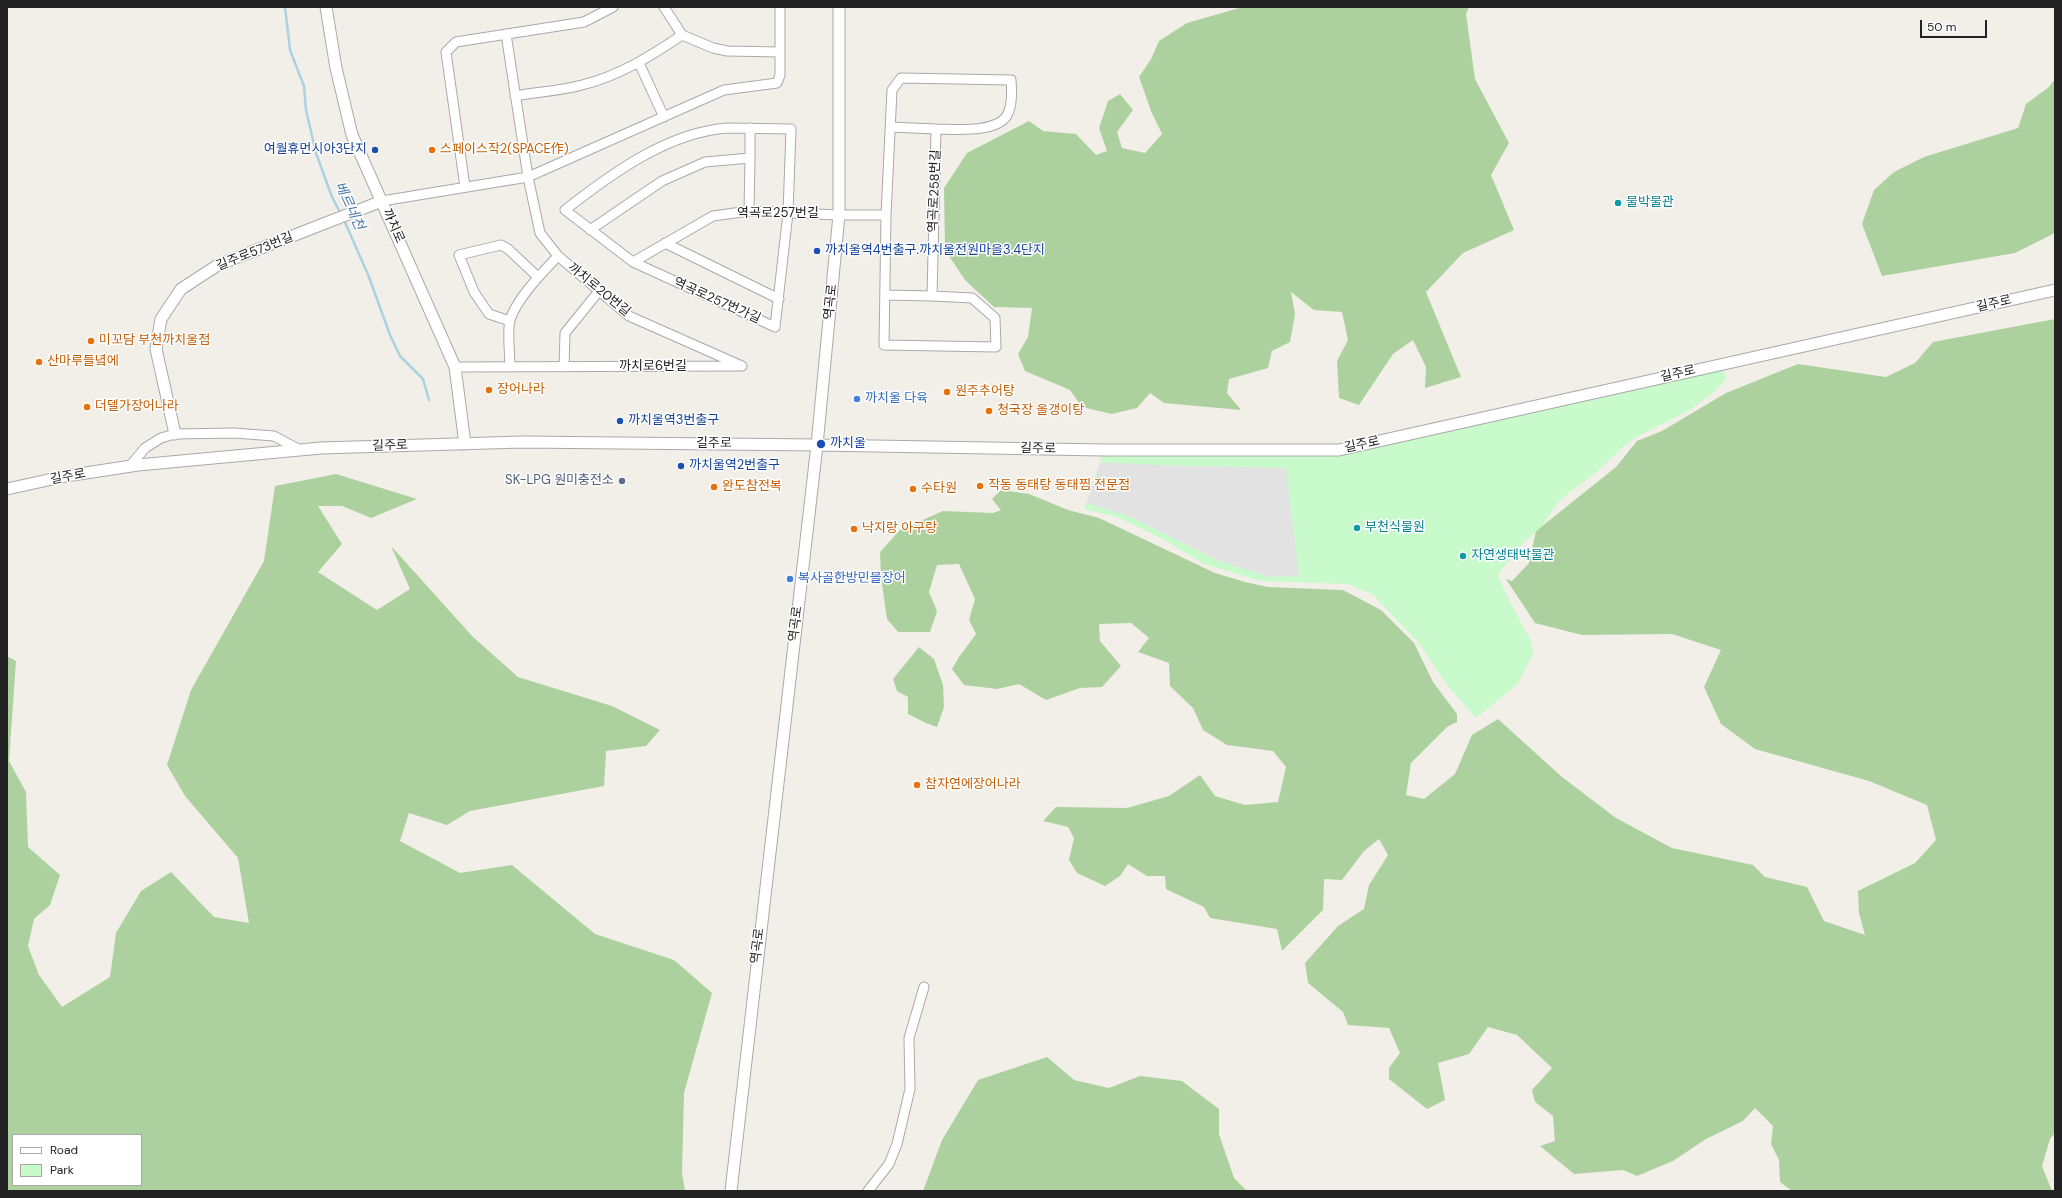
<!DOCTYPE html>
<meta charset="utf-8">
<style>
body{margin:0}
#map{position:relative;width:2062px;height:1198px;overflow:hidden;background:#f2efe9;font-family:"DM Sans",sans-serif}
canvas{display:block}
.frame{position:absolute;inset:0;border:8px solid #222;pointer-events:none}
.legend{position:absolute;left:12px;top:1134px;width:130px;height:52px;box-sizing:border-box;background:#fff;border:1px solid #a7a7a7;margin:0;padding:5px 7px;list-style:none;font-size:12px;color:#222}
.legend li{display:flex;align-items:center;gap:8px;height:20px}
.legend b{width:20px;border:1px solid #a7a7a7}
.scale{position:absolute;left:1920px;top:20px;width:67px;height:18px;box-sizing:border-box;border:2px solid #222;border-top:0;padding-left:5px;font-size:12px;line-height:14px;white-space:nowrap;color:#222;-webkit-text-stroke:3px #fff;paint-order:stroke}
</style>
<div id="map">
<canvas width="2062" height="1198"></canvas>
<div class="frame"></div>
<ul class="legend">
<li><b style="height:5px;background:#fff"></b>Road</li>
<li><b style="height:11px;background:#c8facc"></b>Park</li>
</ul>
<div class="scale">50 m</div>
</div>
<script>
const g = document.querySelector('canvas').getContext('2d');
g.lineJoin = 'round';
function fillPath(path, color) {
  g.fillStyle = color;
  g.fill(path, 'evenodd');
}
function stroke(path, color, width, dash) {
  g.strokeStyle = color;
  g.lineWidth = width;
  g.lineCap = dash ? 'butt' : 'round';
  g.setLineDash(dash || []);
  g.stroke(path);
}
function drawText(font, color, halo, rows, align = 'center') {
  g.font = font + ' "DM Sans","Noto Sans KR",sans-serif';
  g.lineWidth = 3;
  g.setLineDash([]);
  g.textBaseline = 'middle';
  g.strokeStyle = halo;
  g.fillStyle = color;
  for (const [text, x, y, turn = 0] of rows) {
    g.save();
    g.translate(x, y);
    g.rotate((+turn || 0) * Math.PI / 180);
    g.textAlign = isNaN(turn) ? turn : align;
    if (halo) g.strokeText(text, 0, 0);
    g.fillText(text, 0, 0);
    g.restore();
  }
}
fillPath(new Path2D(`
 M1243 7H1469L1466 14 1475 79 1509 143 1491 175 1514 230 1463 253 1426 292 1461 377 1425 388 1426 367 1413 340 1393 354 1359 405 1339 398 1337 361 1348 340 1342 312 1314 310 1291 292 1295 314 1290 342 1272 351 1268 368 1229 379 1227 393 1241 410 1164 403 1150 393 1137 408 1112 414 1082 407 1070 390 1025 371 1018 354 1028 337 1032 308 994 307 965 280 945 250 944 188 967 153 1029 121 1043 131 1076 134 1096 155 1107 151 1099 128 1108 101 1120 94 1133 110 1117 132 1122 148 1145 153 1162 134 1151 111 1139 77 1151 59 1159 41 1187 23Z
 M2055 79V233L2015 253 1882 276 1862 224 1874 190 1894 172 1924 157 2018 128 2026 104 2049 87Z
 M2055 319V1133L2050 1139 2042 1166 2052 1191H1792L1780 1182 1779 1160 1771 1144 1773 1126 1755 1108 1743 1121 1706 1139 1673 1161 1637 1176 1623 1170 1574 1174 1540 1146 1555 1141 1553 1116 1535 1102 1532 1090 1552 1068 1517 1035 1488 1027 1469 1054 1438 1063 1445 1100 1427 1109 1389 1079V1068L1400 1053 1389 1028 1348 1025 1343 1012 1308 983 1305 963 1338 926 1364 909 1369 885 1388 855 1379 839 1364 851 1342 880 1324 879 1323 910 1282 951 1277 929 1210 918 1204 907 1166 889 1165 876H1147L1128 864 1120 876 1105 886 1077 873 1069 860 1074 838 1068 827 1043 821 1056 807 1127 808 1169 796 1200 775 1215 796 1245 805 1278 802 1286 767 1273 751 1227 745 1203 730 1193 708 1170 686 1169 663 1138 652 1149 638 1131 623 1099 624 1100 641 1121 666 1102 687 1080 688 1046 700 1019 684 997 689 964 685 952 669 959 657 976 634 969 620 975 599 959 564 937 565 929 592 937 611 930 632H898L887 619 881 577 880 552 900 530 943 511 993 513 1001 510 992 499 1001 490 1029 494 1068 510 1099 518 1215 573 1245 582 1268 587 1343 590 1381 610 1414 643 1433 682 1457 714V722L1447 727 1411 763 1406 795 1424 799 1455 774 1472 735 1498 719 1562 777 1616 818 1672 848 1753 865 1765 877 1807 887 1824 921 1865 935 1859 913 1858 891 1915 863 1936 840 1927 805 1869 781 1755 749 1721 724 1704 687 1721 650 1672 634 1582 635 1535 623 1506 579 1512 581 1529 563 1536 531 1616 467 1637 441 1662 431 1726 393 1798 364 1886 377 1915 363 1933 342Z
 M336 474 417 499 371 518 342 506H318L342 544 318 572 377 610 410 589 391 546 473 637 518 677 612 706 660 730 646 746 606 751 604 786 470 811 447 825 409 813 400 841 460 873 512 865 595 934 674 960 712 993 684 1093 682 1173 685 1191H7V656L16 661 9 761 26 792 28 847 60 875 50 905 34 919 28 946 39 975 62 1007 110 977 116 933 141 891 171 872 214 917 249 923 238 858 185 796 167 765 191 690 264 561 275 486ZM13 1135H141V1185H13Z
 M919 647 934 659 943 685 944 707 937 727 926 723 908 714V697L897 691 893 679Z
 M1047 1057 1074 1080 1109 1088 1140 1076 1182 1081 1219 1109V1134L1234 1178 1247 1191H923L942 1140 978 1080Z`), '#add19e');
fillPath(new Path2D(`
 M1722 364 1726 379 1714 392 1691 409 1635 438 1623 447 1599 470 1560 500 1541 527 1517 549 1498 575 1504 590 1531 641 1533 654 1518 684 1476 718 1447 685 1417 641 1372 594 1347 584 1261 581 1204 564 1163 539 1117 517 1084 509 1104 450H1339Z`), '#c8facc');
fillPath(new Path2D(`
 M1100 462 1154 465 1286 468 1299 576 1269 577 1219 561 1133 518 1087 503Z`), '#e2e2e2');
stroke(new Path2D(`
 M285 7 290 50 304 86 306 110 316 153 332 197 341 214
 M344 220 369 277 390 335 400 356 423 379 429 400`), '#aad3df', 2.5);
const minor = new Path2D(`
 M664 7 682 35 713 48 727 51 780 52
 M506 34 528 177 540 233 558 256 629 316 742 366
 M639 63 664 117
 M901 78 1011 80C1012 91 1013 107 1006 117 993 133 956 129 936 129L932 296 972 298 995 318 996 347 884 345 886 215 892 90Z
 M515 96C537 92 560 91 582 85 619 76 651 56 682 35
 M890 127 936 129
 M728 128 791 129 788 213 775 327 633 262 565 210C611 174 668 132 728 128Z
 M750 158V128
 M465 187 446 52 456 42 584 22 613 7
 M382 201 528 177 724 90 777 83 780 75V7
 M590 230 662 181 705 162 750 158 749 211
 M665 243 779 299
 M633 262 713 216 749 211 839 215H886
 M885 295 932 296
 M510 321 489 314 474 292 459 255 501 245 508 249 538 277
 M455 367 739 366
 M510 367C510 354 507 332 510 320 517 298 542 273 558 256
 M564 367 565 333 599 291
 M130 466 145 448 161 438 175 434 234 433 274 436 300 450
 M868 1191 889 1164 897 1144 910 1089 909 1038 924 987`);
const tertiary = new Path2D(`
 M326 7 336 68 352 135 455 367 465 444
 M175 434 156 349 161 319 181 289 218 265 382 201
 M7 489 66 476 138 465 321 448 522 442 817 445 1104 450H1339L2055 290
 M731 1191 817 445 839 215V7`);
stroke(minor, '#a9a9a9', 11);
stroke(tertiary, '#a9a9a9', 13);
stroke(minor, '#fff', 9);
stroke(tertiary, '#fff', 11);
for (const [x, y, r, color] of [
 [375,150,4,"#1a4fb4"],
 [432,150,4,"#e8710a"],
 [1618,203,4,"#0f9aa8"],
 [817,251,4,"#1a4fb4"],
 [91,341,4,"#e8710a"],
 [39,362,4,"#e8710a"],
 [489,390,4,"#e8710a"],
 [947,392,4,"#e8710a"],
 [857,399,4,"#3f7fe0"],
 [87,407,4,"#e8710a"],
 [989,411,4,"#e8710a"],
 [620,421,4,"#1a4fb4"],
 [821,444,5,"#1a4fb4"],
 [681,466,4,"#1a4fb4"],
 [622,481,4,"#5c6f8a"],
 [980,486,4,"#e8710a"],
 [714,487,4,"#e8710a"],
 [913,489,4,"#e8710a"],
 [1357,528,4,"#0f9aa8"],
 [854,529,4,"#e8710a"],
 [1463,556,4,"#0f9aa8"],
 [790,579,4,"#3f7fe0"],
 [917,785,4,"#e8710a"]
]) {
  const dot = new Path2D();
  dot.arc(x, y, r, 0, 2 * Math.PI);
  g.fillStyle = color;
  g.fill(dot);
  stroke(dot, '#fff', 1.5);
}
drawText('13px', '#164399', '#fff', [
 ["여월휴먼시아3단지",367,150,"right"],
 ["까치울역4번출구.까치울전원마을3.4단지",825,251],
 ["까치울역3번출구",628,421],
 ["까치울",830,444],
 ["까치울역2번출구",689,466]
], 'left');
drawText('13px', '#c56008', '#fff', [
 ["스페이스작2(SPACE作)",440,150],
 ["미꼬담 부천까치울점",99,341],
 ["산마루들녘에",47,362],
 ["장어나라",497,390],
 ["원주추어탕",955,392],
 ["더델가장어나라",95,407],
 ["청국장 올갱이탕",997,411],
 ["작동 동태탕 동태찜 전문점",988,486],
 ["완도참전복",722,487],
 ["수타원",921,489],
 ["낙지랑 아구랑",862,529],
 ["참자연에장어나라",925,785]
], 'left');
drawText('13px', '#222', '#fff', [
 ["역곡로258번길",935,191,-88],
 ["역곡로257번길",778,214],
 ["까치로",393,226,66],
 ["길주로573번길",255,252,-22],
 ["까치로20번길",599,290,39],
 ["역곡로257번가길",717,301,24],
 ["역곡로",831,302,-84],
 ["길주로",1994,304,-13],
 ["까치로6번길",653,367],
 ["길주로",1678,374,-13],
 ["길주로",714,444],
 ["길주로",1362,445,-12],
 ["길주로",390,446,-2],
 ["길주로",1038,449,1],
 ["길주로",68,477,-11],
 ["역곡로",796,624,-83],
 ["역곡로",758,946,-83]
]);
drawText('13px', '#0d838f', '#fff', [
 ["물박물관",1626,203],
 ["부천식물원",1365,528],
 ["자연생태박물관",1471,556]
], 'left');
drawText('13px', '#366cbe', '#fff', [
 ["까치울 다육",865,399],
 ["복사골한방민믈장어",798,579]
], 'left');
drawText('13px', '#4e5e75', '#fff', [
 ["SK-LPG 원미충전소",614,481]
], 'right');
drawText('italic 14px', '#4a7aab', '#fff', [
 ["베르네천",349,206,65]
]);
</script>
